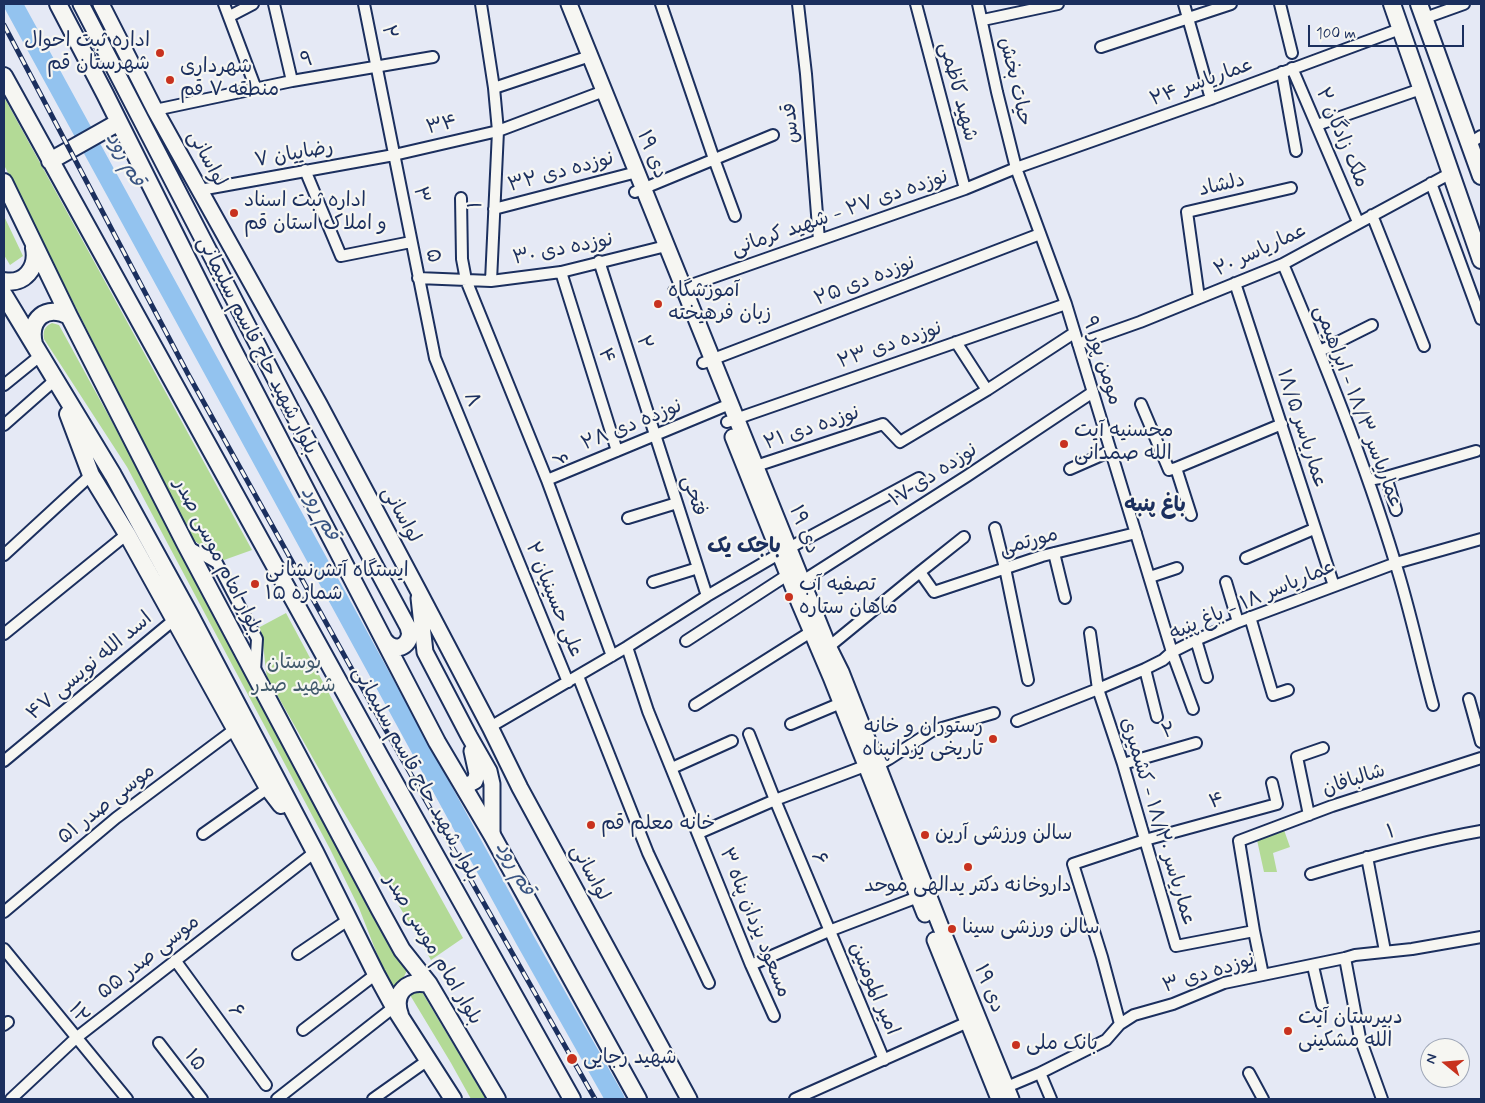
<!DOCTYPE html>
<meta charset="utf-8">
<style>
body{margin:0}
#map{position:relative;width:1485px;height:1103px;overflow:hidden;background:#e5e9f5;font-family:Mynerve,sans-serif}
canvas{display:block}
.frame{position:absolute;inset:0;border:5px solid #1b2f5e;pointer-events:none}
.north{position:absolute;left:1420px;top:1038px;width:50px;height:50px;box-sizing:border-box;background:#f6f6f2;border:1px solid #9ea6b7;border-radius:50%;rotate:287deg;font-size:14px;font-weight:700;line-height:20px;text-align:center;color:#1b2f5e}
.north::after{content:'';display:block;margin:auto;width:18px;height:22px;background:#c8321e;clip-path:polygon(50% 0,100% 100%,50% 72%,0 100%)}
.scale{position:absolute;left:1308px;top:25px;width:156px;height:22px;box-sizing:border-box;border:2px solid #1b2f5e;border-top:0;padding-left:6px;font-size:15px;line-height:18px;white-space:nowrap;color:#1b2f5e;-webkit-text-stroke:4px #f6f6f2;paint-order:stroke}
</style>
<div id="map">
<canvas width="1485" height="1103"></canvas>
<div class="frame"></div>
<div class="north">N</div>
<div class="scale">100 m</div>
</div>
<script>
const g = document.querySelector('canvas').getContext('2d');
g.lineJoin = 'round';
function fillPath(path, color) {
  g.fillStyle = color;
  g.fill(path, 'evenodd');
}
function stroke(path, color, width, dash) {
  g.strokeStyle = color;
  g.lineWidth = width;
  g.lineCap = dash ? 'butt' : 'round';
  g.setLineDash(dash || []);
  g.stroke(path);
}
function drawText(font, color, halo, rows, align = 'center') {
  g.font = font + ' Mynerve,"Playpen Sans Arabic",sans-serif';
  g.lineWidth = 4.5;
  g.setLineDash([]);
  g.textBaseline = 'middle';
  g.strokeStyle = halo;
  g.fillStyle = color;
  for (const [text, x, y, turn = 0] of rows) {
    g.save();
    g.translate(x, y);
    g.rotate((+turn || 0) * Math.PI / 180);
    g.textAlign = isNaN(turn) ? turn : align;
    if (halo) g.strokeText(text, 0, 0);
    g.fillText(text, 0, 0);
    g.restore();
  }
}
fillPath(new Path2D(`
 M4 97 252 550 224 560 193 540 4 165Z
 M4 216 23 256 10 265 4 255Z
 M52 323 59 325 135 464 367 906 390 948 407 970C404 980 397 981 394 993L377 954 359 908 330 849 127 467 44 339C43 331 44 327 52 323Z
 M286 613 378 785 463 938 431 960 340 806 267 677C264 661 265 643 258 628Z
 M1284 830 1290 847 1273 853 1277 872H1264L1257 840Z
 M416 990 422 992 486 1099H471L451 1063 410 995Z`), '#b3da96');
stroke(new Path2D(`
 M13 4 525 940 615 1099`), '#93c3ef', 19);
const minor = new Path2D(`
 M224 4 256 89
 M274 4 292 81
 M364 4 435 358 568 682
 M481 4 494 88 498 131 491 281
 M661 4 714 159 735 216
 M798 4 806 74 819 240
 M916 4 965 189
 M978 4 997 92 1016 168 1066 304 1172 652 1193 709
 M1184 4 1211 99
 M1280 4 1292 53
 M230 16 253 4
 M1425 18 1464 4
 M983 20 1058 4
 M1101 47 1231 4
 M1292 68 1358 222
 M1282 72 1296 151
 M494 88 590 56
 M155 110 292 81 433 57
 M1317 125 1421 89
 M1470 143 1481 136
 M305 170 341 256 411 242
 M1431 183 1481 319
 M200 190 394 155 498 131 604 91
 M635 192 773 135
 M461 198 462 259 466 280 547 480 612 656
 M494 209 637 172
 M1372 215 1424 346
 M599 261 707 596
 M1283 264C1324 361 1364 460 1395 562 1410 609 1420 658 1433 705
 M561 272 617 451
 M418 278 491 281 561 272 666 246
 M1235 283 1334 586
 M674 291 965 189 1016 168 1211 99 1400 29
 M1199 298 1187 212 1291 188
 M956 342 987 390
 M1078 344 1140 322 1283 264 1451 173
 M1320 351 1372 325
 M703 363 1040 234
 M4 385 41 355
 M1141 404 1169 470 1176 468 1191 515
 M727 422 1066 304
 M4 425 55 380
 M756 466 883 424 900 442 987 390 1074 333
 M1176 468 1282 424
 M1070 469 1111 451
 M1386 477 1396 510
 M547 480 730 404
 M1368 480 1386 477 1476 451
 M628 518 677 503
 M995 528 1005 568 1028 680
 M189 547 217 563 257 639 255 671
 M1054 553 1065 598
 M4 555 91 475
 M1246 558 1314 529
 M920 572 934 592 1042 556 1136 533
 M1150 577 1177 568
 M653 582 698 568
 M1226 582 1238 622
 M798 584 967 476 1093 392
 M1250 617 1273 695 1288 690
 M1090 633 1098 689 1123 764 1176 946 1254 931
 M4 634 127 534
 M1196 640 1207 677
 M686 641 792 572
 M627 647 648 711 751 965 774 1016
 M825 650 920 572 964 537
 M1145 669 1157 717
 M578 676 648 853 709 983
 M1469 699 1481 742
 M695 705 817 628
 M1017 721 1098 689 1145 669 1163 660 1172 652 1196 640 1238 622 1396 563 1481 539
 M791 724 841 703
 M490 727 627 647 707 596 789 548 919 478
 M749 734 775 800 884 1060
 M4 761 175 619
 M1123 764 1196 743
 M672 768 732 741
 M873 768 889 759 932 731 994 713
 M1309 815 1297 757 1323 748
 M699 833 775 800 865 766
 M203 834 268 788
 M1367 857 1385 951
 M1311 874C1367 857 1423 841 1481 831
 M4 912 116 818 235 729
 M4 949 127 1099
 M298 954 348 920
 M1345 958 1360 1038 1382 1099
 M175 960 266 1085
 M751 965 829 931 918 897
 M1313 966 1322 1005
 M1263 975 1254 931 1239 841 1332 806 1481 758
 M1120 1024 1102 957 1073 864 1145 840 1277 804 1272 783
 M4 1025 8 1022
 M303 1030 376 974
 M159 1043 202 1099
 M1040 1073 1051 1099
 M1249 1073 1263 1099
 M1002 1089 1040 1073 1106 1040 1120 1024 1134 1015 1173 1004 1224 983 1345 958 1355 955 1412 949 1481 937
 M11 1099 76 1038 315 852
 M277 1099 394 1007
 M373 1099 428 1060
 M795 1099 968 1022`);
const secondary = new Path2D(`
 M81 4 296 419 408 627 410 635
 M101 4 155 110 319 404 418 590 490 727 520 788 689 1099
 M569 4 829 648 841 672 940 925 1011 1099
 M733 437 799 602 831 677 925 914
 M419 598 425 652 469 736 489 771 492 784V835
 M464 787 475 781 477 774 472 751
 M935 940 999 1099`);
const primary = new Path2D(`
 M58 4 105 94 229 342 437 742 492 835 638 1099
 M1392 4 1481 260
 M1419 4 1481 176
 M4 76 381 758 572 1099
 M50 161 119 122
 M4 182 69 316 186 545 380 910 402 950 429 984 497 1099
 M4 281C24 285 38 268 34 248
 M4 295 113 475 189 613 315 852 376 974 394 1007 453 1099
 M34 344C28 319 46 304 69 316
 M68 414 91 475 127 534 268 788 281 805
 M384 640C393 652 407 649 410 635
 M400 1015C392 993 407 979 429 984`);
stroke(minor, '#1b2f5e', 14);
stroke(secondary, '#1b2f5e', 19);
stroke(primary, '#1b2f5e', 20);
stroke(minor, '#f6f6f2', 10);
stroke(secondary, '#f6f6f2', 15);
stroke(primary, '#f6f6f2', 16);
const rail = new Path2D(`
 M4 25 188 374 384 727 595 1099`);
stroke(rail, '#1b2f5e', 5);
stroke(rail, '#f6f6f2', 3, [9]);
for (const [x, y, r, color] of [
 [160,53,5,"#c8321e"],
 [170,80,5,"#c8321e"],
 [234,213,5,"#c8321e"],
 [658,304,5,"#c8321e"],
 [1064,444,5,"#c8321e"],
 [255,584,5,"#c8321e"],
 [789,597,5,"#c8321e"],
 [993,739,5,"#c8321e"],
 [591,825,5,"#c8321e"],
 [925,835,5,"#c8321e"],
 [968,867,5,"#c8321e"],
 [952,929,5,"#c8321e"],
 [1288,1031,5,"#c8321e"],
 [1016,1045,5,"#c8321e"],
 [572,1059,6,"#c8321e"]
]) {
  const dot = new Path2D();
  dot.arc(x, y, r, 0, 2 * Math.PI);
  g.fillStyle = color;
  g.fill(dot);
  stroke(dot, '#f6f6f2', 2);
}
drawText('20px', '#1b2f5e', '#f6f6f2', [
 ["۲",388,32,79],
 ["۹",307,61,-10],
 ["حیات بخش",1014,82,77],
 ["عماریاسر ۲۴",1202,83,-20],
 ["شهید کاظمی",957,92,75],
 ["قدس",792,123,-95],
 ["۳۴",442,126,-13],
 ["۲ ملک زادگان",1341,138,67],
 ["۷ رضاییان",294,155,-10],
 ["۱۹ دی",651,155,68],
 ["لواسانی",206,159,61],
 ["نوزده دی ۳۲",561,173,-15],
 ["دلشاد",1222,186,-13],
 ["۳",420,195,79],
 ["۱",477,205,-87],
 ["نوزده دی ۲۷ - شهید کرمانی",840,214,-19],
 ["نوزده دی ۳۰",563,250,-11],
 ["عماریاسر ۲۰",1261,251,-25],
 ["۵",432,256,78],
 ["نوزده دی ۲۵",865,282,-21],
 ["۲",643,343,72],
 ["بلوار شهید حاج قاسم سلیمانی",256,346,63],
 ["نوزده دی ۲۳",890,346,-19],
 ["۴",605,356,72],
 ["مومن پور ۹",1101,361,73],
 ["۸",471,400,68],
 ["عماریاسر ۱۸/۳ - ابراهیمی",1357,407,69],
 ["نوزده دی ۲۸",632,426,-22],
 ["نوزده دی ۲۱",812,429,-19],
 ["عماریاسر ۱۸/۵",1301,429,72],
 ["۶",558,460,68],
 ["نوزده دی ۱۷",934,476,-33],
 ["فتحی",693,496,72],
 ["لواسانی",400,515,61],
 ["۱۹ دی",803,530,68],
 ["مورتمی",1029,543,-16],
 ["بلوار امام موسی صدر",217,557,63],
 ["۲ علی حسینیان",553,600,68],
 ["عماریاسر ۱۸ - باغ پنبه",1253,601,-23],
 ["۴۷ اسد الله نویسی",90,667,-40],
 ["۲",1169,732,-17],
 ["بلوار شهید حاج قاسم سلیمانی",415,774,61],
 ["شالبافان",1354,781,-18],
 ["۴",1217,802,-15],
 ["موسی صدر ۵۱",107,805,-38],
 ["عماریاسر ۱۸/۲۰ - کشمیری",1157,822,73],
 ["۱",1391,833,-14],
 ["۶",818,859,67],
 ["لواسانی",589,873,61],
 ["۳ مسعود یزدان پناه",754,923,68],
 ["بلوار امام موسی صدر",432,950,59],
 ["موسی صدر ۵۵",149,958,-38],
 ["نوزده دی ۳",1209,974,-17],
 ["امیر المومنین",873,989,67],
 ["۱۹ دی",988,989,68],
 ["۶",235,1012,54],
 ["۱۲",78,1014,51],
 ["۱۵",194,1061,52]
]);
drawText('20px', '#1b2f5e', '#f6f6f2', [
 ["اداره ثبت احوال",150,42,"right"],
 ["شهرستان قم",150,65,"right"],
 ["شهرداری",180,68],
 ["منطقه ۷ قم",180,91],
 ["اداره ثبت اسناد",244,202],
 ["و املاک استان قم",244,225],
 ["آموزشگاه",668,292],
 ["زبان فرهیخته",668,315],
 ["محسنیه آیت",1074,432],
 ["الله صمدانی",1074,455],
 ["ایستگاه آتش‌نشانی",265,572],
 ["شماره ۱۵",265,595],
 ["تصفیه آب",799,586],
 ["ماهان ستاره",799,609],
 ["رستوران و خانه",983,728,"right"],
 ["تاریخی یزدانپناه",983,751,"right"],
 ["خانه معلم قم",601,825],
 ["سالن ورزشی آرین",935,835],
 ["داروخانه دکتر یدالهی موحد",968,887,"center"],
 ["سالن ورزشی سینا",962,929],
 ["دبیرستان آیت",1298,1019],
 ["الله مشکینی",1298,1042],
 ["بانک ملی",1026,1045],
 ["شهید رجایی",583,1059]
], 'left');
drawText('20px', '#415a6c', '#f6f6f2', [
 ["بوستان",294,664],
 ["شهید صدر",294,687]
]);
drawText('italic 21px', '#395482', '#f6f6f2', [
 ["قم رود",124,160,61],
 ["قم رود",319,514,61],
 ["قم رود",514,869,61]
]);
drawText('bold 21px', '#1b2f5e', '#f6f6f2', [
 ["باغ پنبه",1155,507],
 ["باجک یک",744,548]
]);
</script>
